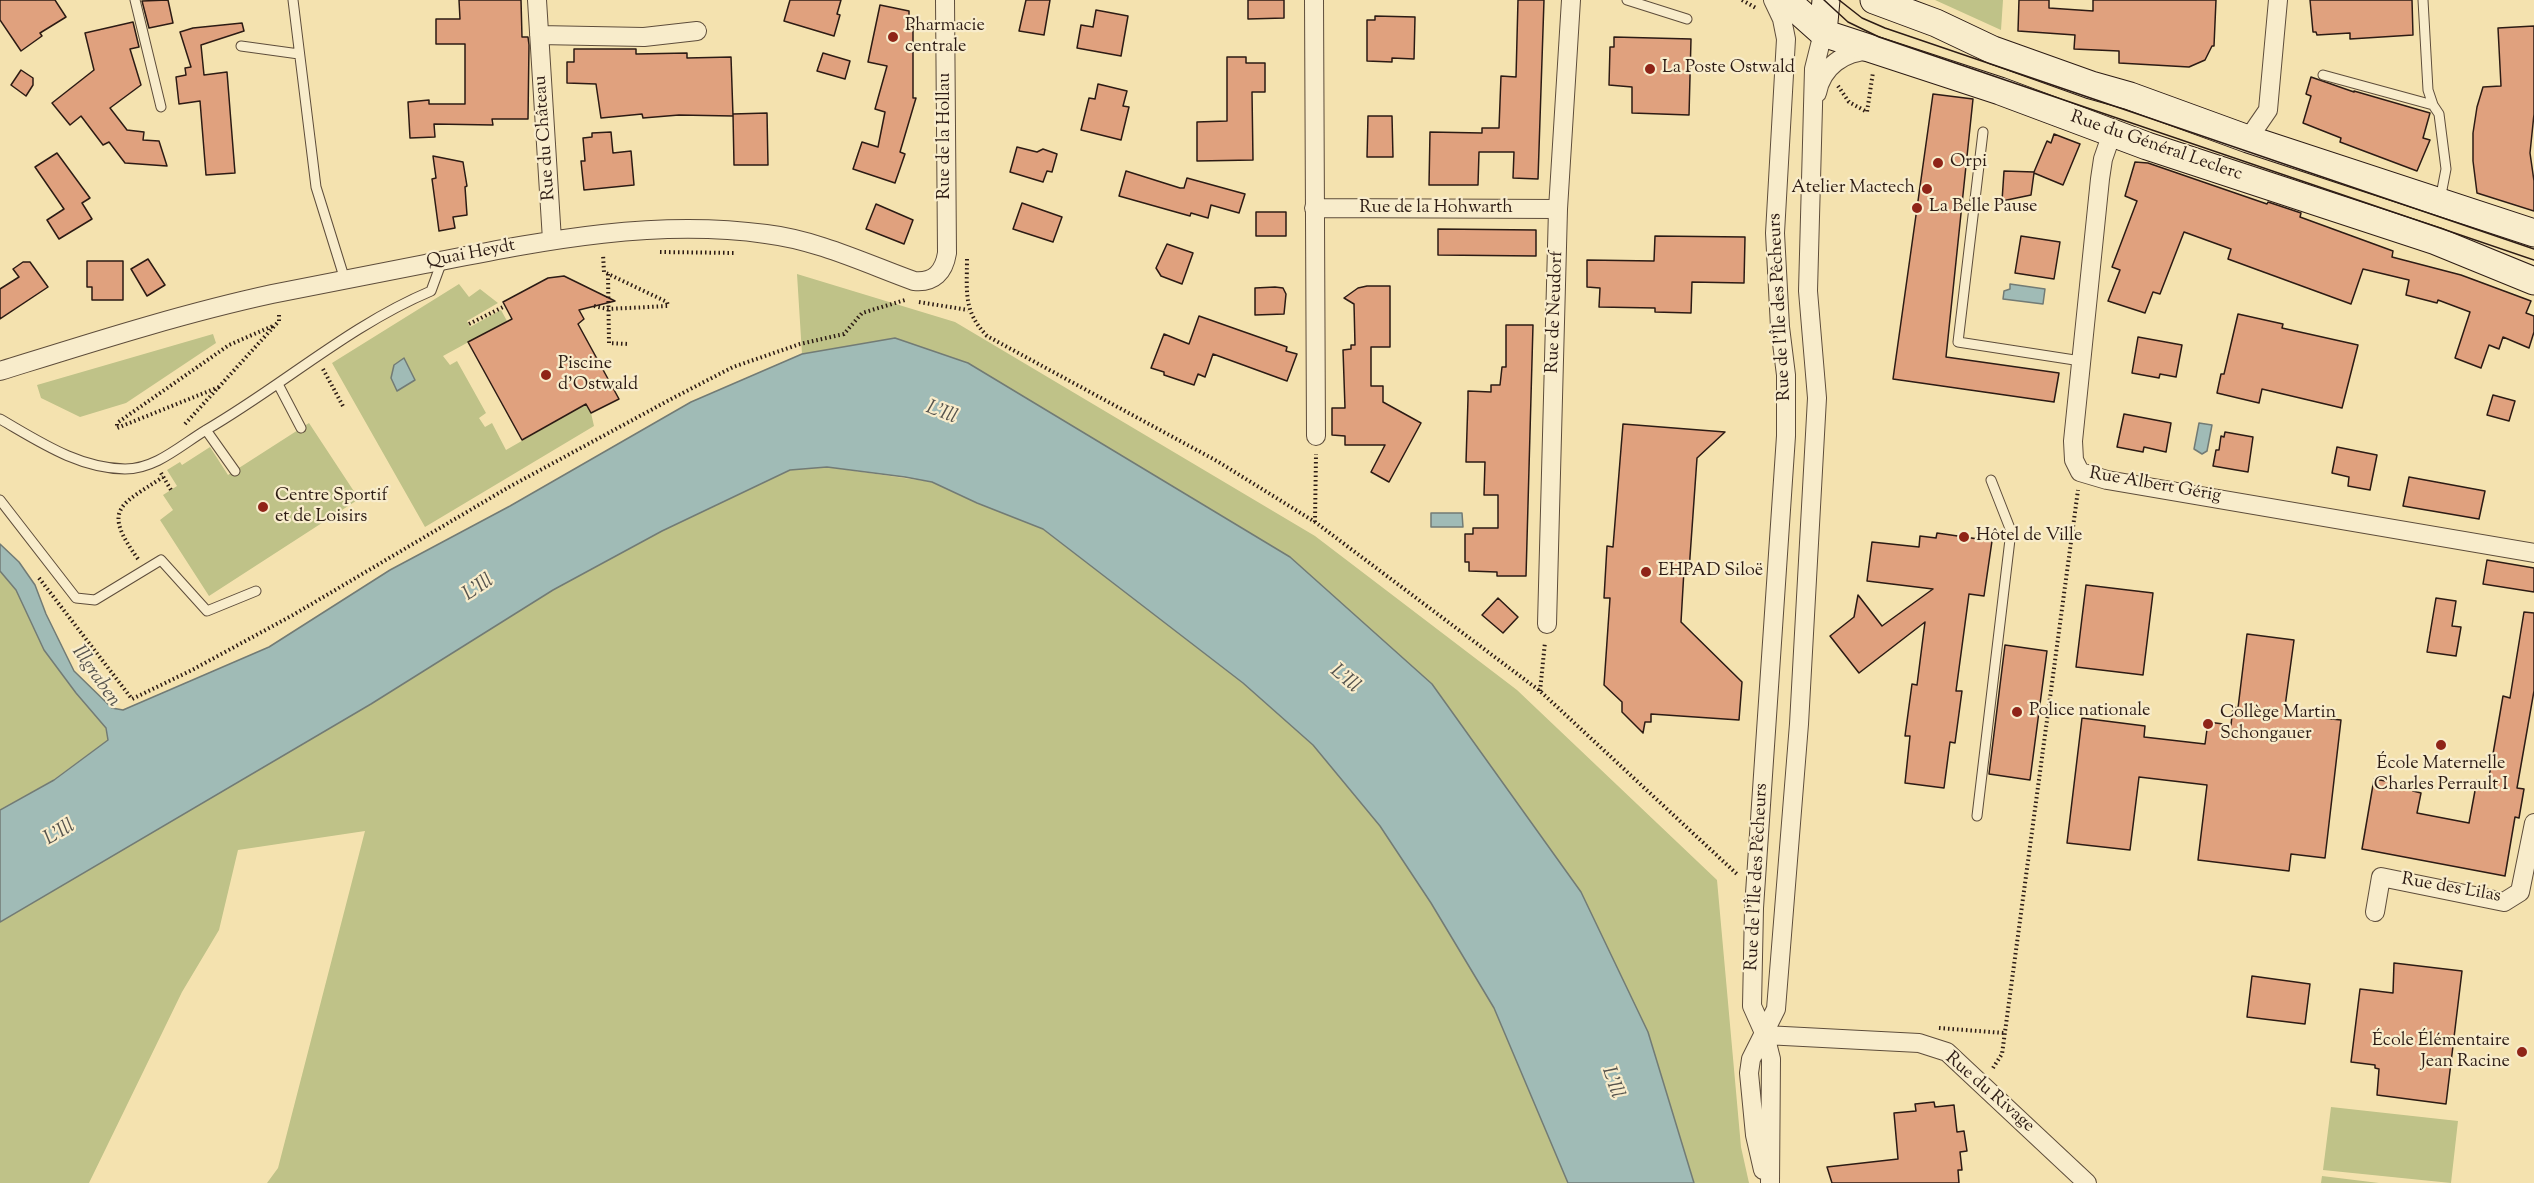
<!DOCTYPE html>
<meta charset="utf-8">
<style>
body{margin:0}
canvas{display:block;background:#f4e2af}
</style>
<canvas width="2534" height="1183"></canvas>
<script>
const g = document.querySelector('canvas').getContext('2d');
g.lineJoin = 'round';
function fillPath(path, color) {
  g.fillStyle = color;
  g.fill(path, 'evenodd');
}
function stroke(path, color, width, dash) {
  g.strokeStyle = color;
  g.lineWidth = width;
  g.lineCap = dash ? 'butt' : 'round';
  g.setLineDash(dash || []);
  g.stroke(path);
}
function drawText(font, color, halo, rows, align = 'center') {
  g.font = font + ' "Sorts Mill Goudy",serif';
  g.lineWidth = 4.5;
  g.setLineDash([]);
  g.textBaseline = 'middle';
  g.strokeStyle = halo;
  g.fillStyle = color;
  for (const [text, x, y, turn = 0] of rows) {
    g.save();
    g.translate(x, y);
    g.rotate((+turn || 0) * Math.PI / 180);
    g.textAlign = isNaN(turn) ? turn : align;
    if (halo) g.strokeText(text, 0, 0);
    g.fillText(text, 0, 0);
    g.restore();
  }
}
fillPath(new Path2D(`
 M1935 0H2003L2001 30Z
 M797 274 955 322 1315 536 1517 690 1717 880 1741 1147 1749 1183H1694L1648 1032 1581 892 1432 684 1290 557 968 363 895 338 802 354Z
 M459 284 469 297 480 289 498 303 467 321 470 327 501 310 507 321 443 356 450 365 457 361 486 413 479 418 485 427 492 423 506 450 586 404 591 413 594 426 425 527 332 363Z
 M213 334 216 343 126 403 80 417 41 398 37 385Z
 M309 423 359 499 209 596 160 520 173 510 163 495 177 486 167 470 180 462 182 465 210 447 228 475Z
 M827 467 932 482 977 503 1043 529 1243 683 1313 745 1380 826 1431 903 1494 1008 1568 1183H267L278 1168 365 831 238 850 219 930 182 992 89 1183H0V922L371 704 553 590 662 531 790 470Z
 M0 571 16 590 44 650 76 693 106 728 108 740 53 780 0 810Z
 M2331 1107 2458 1121 2451 1183 2323 1170Z
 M2322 1176 2379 1183H2321Z`), '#bfc288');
const water = new Path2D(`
 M2010 284 2045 289 2043 304 2003 299 2004 291 2010 289Z
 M895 338 968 363 1290 557 1432 684 1581 892 1648 1032 1694 1183H1568L1494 1008 1431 903 1380 826 1313 745 1243 683 1043 529 977 503 932 482 905 477 827 467 790 470 662 531 553 590 371 704 0 922V810L54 780 108 740 106 728 76 693 44 650 16 590 0 571V544L19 562 35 585 46 614 74 671 112 708 123 710 269 647 390 570 510 506 691 402 802 354Z
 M404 358 415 380 397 391 391 378 394 365Z
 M2199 423 2212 425 2207 451 2202 454 2194 449Z
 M1431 513H1462L1463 527H1431Z`);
fillPath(water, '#a0bbb6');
stroke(water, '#727b75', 1.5);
const building = new Path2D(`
 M0 0H55L66 17 40 33 42 36 21 51 0 20Z
 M168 0 173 23 149 28 142 1Z
 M459 0H521L522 37H528L529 45 528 119H492L493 125 434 124 435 137 410 138 408 102 429 100V104H465V44H436V19H460Z
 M790 0H841L837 14 840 15 834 36 784 21Z
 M1026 0H1050L1044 35 1019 31Z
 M1248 0H1284V18L1248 19Z
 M1518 0H1544L1538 179 1513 178 1514 152H1479L1478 185H1429L1430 132 1482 133V128H1499L1501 76 1516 77Z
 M2019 0H2049V8L2093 11V0H2216L2214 46H2212L2205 60 2189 67 2119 63V51L2074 49 2075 35 2018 31Z
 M2310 0H2412L2413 35 2350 39V33L2317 35 2316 32H2313Z
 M880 5 909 11V27L913 26V98H916L900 152 905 154 895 183 853 169 862 142 878 147 885 112 875 109 887 66 868 62Z
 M1096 10 1128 16 1121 56 1077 48 1081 25 1093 27Z
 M1375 16 1415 17 1414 59 1392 58V62L1367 61V20H1375Z
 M133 22 139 47 130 49 141 85 110 108 127 130 144 132 143 140 159 141 167 166 125 163 109 142 103 145 81 116 70 125 52 103 94 70 85 33Z
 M242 23 244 31 201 45 204 75 227 72 235 173 206 175 200 101 179 104 176 77 186 75 185 68 191 67 180 32 193 28Z
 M2534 26V114L2530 153 2534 181V211L2477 193 2473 161V133L2477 107 2483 87 2501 86 2498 28Z
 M1614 37 1691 39 1689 115 1632 113V87L1609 85 1610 47H1614Z
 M574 49H636V54L687 53V58L731 57 733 116 679 115 643 118 642 114 601 118 596 84 567 83V62H574Z
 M823 53 850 61 845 79 817 71Z
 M1227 57H1246V63H1265V92H1252L1253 160 1197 161V122L1227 121Z
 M21 70 33 78V85L26 96 11 85Z
 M2311 77 2354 92V91L2430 113 2423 138 2430 140 2417 171 2340 142 2341 138 2303 123 2311 96 2306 94Z
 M1098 84 1127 91 1123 106 1129 107 1121 140 1081 130 1089 98 1095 99Z
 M1933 94 1973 99 1946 357 2059 373 2054 402 1893 379Z
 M767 113 768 165H734L733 114Z
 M1368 116H1392L1393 157H1367Z
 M611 132 613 153 631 151 634 185 584 190 581 161H585L583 138 592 137V133Z
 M2054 134 2080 144 2063 185 2034 173 2031 195 2002 201 2004 171 2034 172 2047 141 2051 143Z
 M1017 147 1037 152 1043 149 1057 154 1052 172 1047 171 1043 182 1010 172Z
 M57 153 90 198 82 203 92 219 59 239 47 220 64 209 35 167Z
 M433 156 463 162 467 186 465 187 467 215 453 217 455 228 439 231 432 179 436 178Z
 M2135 162 2148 163 2267 204 2268 202 2301 213 2300 217 2393 251 2392 257 2461 275 2531 301 2526 313 2534 316V332L2529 348 2503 337 2499 349 2489 345 2481 368 2455 358 2470 312 2438 300 2437 303 2406 295 2409 280 2363 269 2351 304 2228 259 2231 249 2184 232 2160 294 2153 292 2145 313 2108 301 2120 270 2112 267 2137 201 2125 196Z
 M1126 171 1180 188H1184L1187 178 1245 194 1239 213 1211 205 1208 218 1191 213 1190 216 1119 196Z
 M1022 203 1062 217 1053 242 1013 229Z
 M876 204 913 220 904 244 866 229Z
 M1256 212H1286V236H1256Z
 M1438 229 1536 230V256L1438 255Z
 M1655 236 1745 237 1744 283 1692 282 1691 313 1655 312V308L1599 307 1600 288 1587 287V260L1654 261Z
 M2021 236 2060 242 2054 279 2015 273Z
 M1167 244 1193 253 1182 284 1161 276 1156 268Z
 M148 259 165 285 147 296 131 269Z
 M87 261H123V300H92V287H87Z
 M23 262H30L48 287 0 319V289L19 277 13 269Z
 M564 276 615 301 579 310 584 319 578 324 619 399 591 413 586 404 522 440 468 342 512 319 503 302 548 278Z
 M1367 286H1390V347H1371V386H1383V402L1421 423 1389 482 1371 472 1385 445H1345V436L1332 435V408H1345L1343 350 1351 349V345H1355L1354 304 1344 298 1358 288Z
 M1275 287 1283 288 1286 294 1284 314 1255 315V288Z
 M2238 314 2283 324 2282 328 2358 345 2342 408 2262 389 2259 403 2217 393 2221 374H2224Z
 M1199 316 1287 347 1286 351 1297 354 1287 381 1213 354 1205 377 1198 374 1194 385 1164 375V372L1151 368 1164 334 1189 344Z
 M1506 325H1533L1526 576H1497V572L1469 571V562H1465V534H1473V528H1498V495H1484L1485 462H1466L1468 399V391L1491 392V385H1500L1502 367H1506Z
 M2138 337 2182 345 2176 377 2160 374 2159 378 2132 373Z
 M2493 395 2515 401 2509 421 2487 415Z
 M2124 414 2171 423 2166 452 2144 447 2143 452 2117 447Z
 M1623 424 1725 432 1697 458 1689 571 1684 570 1681 622 1742 682 1739 720 1651 714V722H1645L1643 733 1622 712V702L1604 685 1610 598H1604L1607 546 1613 547Z
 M2225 432 2253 437 2248 472 2213 466 2216 450H2219L2221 436 2224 437Z
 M2337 447 2377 455 2370 490 2348 486 2349 477 2332 473Z
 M2409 477 2485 491 2479 519 2403 506Z
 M1937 533 1992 541 1984 596 1969 594 1956 691H1962L1955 743 1950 742 1944 788 1905 783 1910 736H1905L1912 684 1917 685 1925 622 1859 673 1830 636 1854 617 1858 595 1882 626 1933 589 1867 581 1872 542 1919 547 1920 536 1936 538Z
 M2487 560 2534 568V592L2483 584Z
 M2086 585 2153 593 2143 675 2076 667Z
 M1498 598 1518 617 1503 633 1482 615Z
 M2436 598 2456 601 2452 626 2461 627 2456 656 2427 652Z
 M2524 612 2534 613V691L2517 788 2524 789 2519 818 2515 817 2505 876 2362 849 2374 779 2414 786 2413 791 2421 793 2417 813 2469 823 2477 780 2488 783 2503 696 2510 698Z
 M2247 634 2294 640 2284 714 2341 720 2325 858 2291 854 2289 871 2198 860 2207 785 2139 777 2130 850 2067 843 2082 718 2145 726 2144 737 2205 744 2208 722 2231 725 2233 707 2238 708Z
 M2005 645 2047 651 2030 780 1989 774Z
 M2394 963 2462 971 2446 1104 2377 1095 2379 1069 2375 1068V1065L2351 1062 2360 989 2393 993Z
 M2252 976 2310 984 2305 1024 2247 1017Z
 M1934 1102 1935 1107 1954 1105 1957 1132 1964 1131 1967 1151 1960 1152 1962 1170H1958L1959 1183H1832L1827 1167 1898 1159 1894 1113 1916 1111 1915 1104Z`);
fillPath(building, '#e0a17e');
stroke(building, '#2c1b14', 1.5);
const lane = new Path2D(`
 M135 0 161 107
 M293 0 316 187 345 280
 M1627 0 1687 19
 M2423 0 2428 90 2433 105 2439 114 2446 169 2440 200
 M241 46 299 54
 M2323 75 2433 105
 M1983 132 1958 342 2081 361
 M278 384 301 428
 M0 419C40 442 78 468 125 469 156 469 181 445 206 430 282 386 350 325 431 291L442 261
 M206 430 235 471
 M0 500 76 598 95 600 161 560 207 611 256 591
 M1977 816 2011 531 1991 480`);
const street = new Path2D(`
 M537 0 552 240
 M1314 0 1316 436
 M539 35 644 37 697 31
 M1817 93C1822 67 1844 51 1870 51
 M2112 133 2103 159 2100 179 2073 441 2074 460 2080 472 2107 480 2534 553
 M2248 139 2268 110 2278 0
 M1314 208 1558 209
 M0 371C90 343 180 314 272 294 323 284 374 274 425 264 538 242 651 218 766 234 817 240 867 264 914 281 934 283 944 272 947 253L945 0
 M1547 624 1558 209 1571 0
 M2375 912 2381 877 2504 902 2520 892 2534 823
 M1765 1035 1919 1043 1947 1052 2087 1183
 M1763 1170 1755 1135 1749 1073 1751 1059 1776 1009 1799 724 1817 398 1808 291 1814 69 1823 33
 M1770 1183 1771 1059 1765 1035 1752 1006 1754 908 1786 436V375L1780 327 1775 233 1786 39 1782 19 1773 0`);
const secondary = new Path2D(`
 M1786 0 1823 33 2000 91 2147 146 2436 241 2534 281
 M1874 0 1936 23 1993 50 2091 85 2130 96 2248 139 2534 233
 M1823 33 1826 0`);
stroke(lane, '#5e4d3b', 11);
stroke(street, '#5e4d3b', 20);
stroke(secondary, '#2c1b14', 29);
stroke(new Path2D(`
 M1742 0 1756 8
 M1838 86 1849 102 1867 112 1873 72
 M660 252 736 253
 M967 259C967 292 963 311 987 336L1217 461 1315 522 1540 691 1738 875
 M608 274 609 343 628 344
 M919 302 968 310
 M594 306 608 309 668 306 667 302 604 272 603 254
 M469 324 505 306
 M323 369 344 408
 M219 387 117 428V423L229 345 275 325
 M185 424 279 321V312
 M161 473 171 490
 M1315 522 1316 454
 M138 559C102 509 119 506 163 477
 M39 578 132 699 192 670 293 615 509 487 673 398 733 367 800 344 844 334 862 313 905 300
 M1540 691 1545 642
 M1939 1028 2004 1033
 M1993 1068 2002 1054 2007 1017 2078 490`), '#2c1b14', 4, [1.5, 3]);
stroke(lane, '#f8eccb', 9);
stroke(street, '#f8eccb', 18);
stroke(secondary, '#f8eccb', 27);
stroke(new Path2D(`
 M1824 0 1848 22 1879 37 2534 260
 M1839 0 1862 18 1885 28 2534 249`), '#2c1b14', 1.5);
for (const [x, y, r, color] of [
 [893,37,6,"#8f2418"],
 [1650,69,6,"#8f2418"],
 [1938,163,6,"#8f2418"],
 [1927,189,6,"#8f2418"],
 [1917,208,6,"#8f2418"],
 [546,375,6,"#8f2418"],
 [263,507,6,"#8f2418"],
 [1964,537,6,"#8f2418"],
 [1646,572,6,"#8f2418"],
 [2017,712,6,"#8f2418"],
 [2208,724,6,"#8f2418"],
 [2441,745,6,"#8f2418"],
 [2522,1052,6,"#8f2418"]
]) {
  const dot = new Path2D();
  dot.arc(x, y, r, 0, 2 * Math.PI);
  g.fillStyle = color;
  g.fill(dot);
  stroke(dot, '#f8eccb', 2);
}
drawText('18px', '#2c1b14', '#f8eccb', [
 ["Pharmacie",905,27],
 ["centrale",905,48],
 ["La Poste Ostwald",1662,69],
 ["Orpi",1950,163],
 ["Atelier Mactech",1915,189,"right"],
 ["La Belle Pause",1929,208],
 ["Piscine",558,365],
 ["d'Ostwald",558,386],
 ["Centre Sportif",275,497],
 ["et de Loisirs",275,518],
 ["Hôtel de Ville",1976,537],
 ["EHPAD Siloë",1658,572],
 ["Police nationale",2029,712],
 ["Collège Martin",2220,714],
 ["Schongauer",2220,735],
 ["École Maternelle",2441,765,"center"],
 ["Charles Perrault I",2441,786,"center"],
 ["École Élémentaire",2510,1042,"right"],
 ["Jean Racine",2510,1063,"right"]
], 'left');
drawText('18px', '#2c1b14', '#f8eccb', [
 ["Rue de la Hollau",946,136,-90],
 ["Rue du Château",546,138,-94],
 ["Rue du Général Leclerc",2156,147,19],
 ["Rue de la Hohwarth",1436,209],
 ["Quai Heydt",471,255,-11],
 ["Rue de l'Île des Pêcheurs",1781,307,-93],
 ["Rue de Neudorf",1556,312,-88],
 ["Rue Albert Gérig",2155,486,10],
 ["Rue de l'Île des Pêcheurs",1758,877,-87],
 ["Rue des Lilas",2451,889,10],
 ["Rue du Rivage",1989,1093,41]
]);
drawText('italic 20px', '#55534d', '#f8eccb', [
 ["L'Ill",941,414,22],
 ["L'Ill",479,589,-33],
 ["Illgraben",95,677,55],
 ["L'Ill",1344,680,41],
 ["L'Ill",60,834,-30],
 ["L'Ill",1611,1083,71]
]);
</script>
